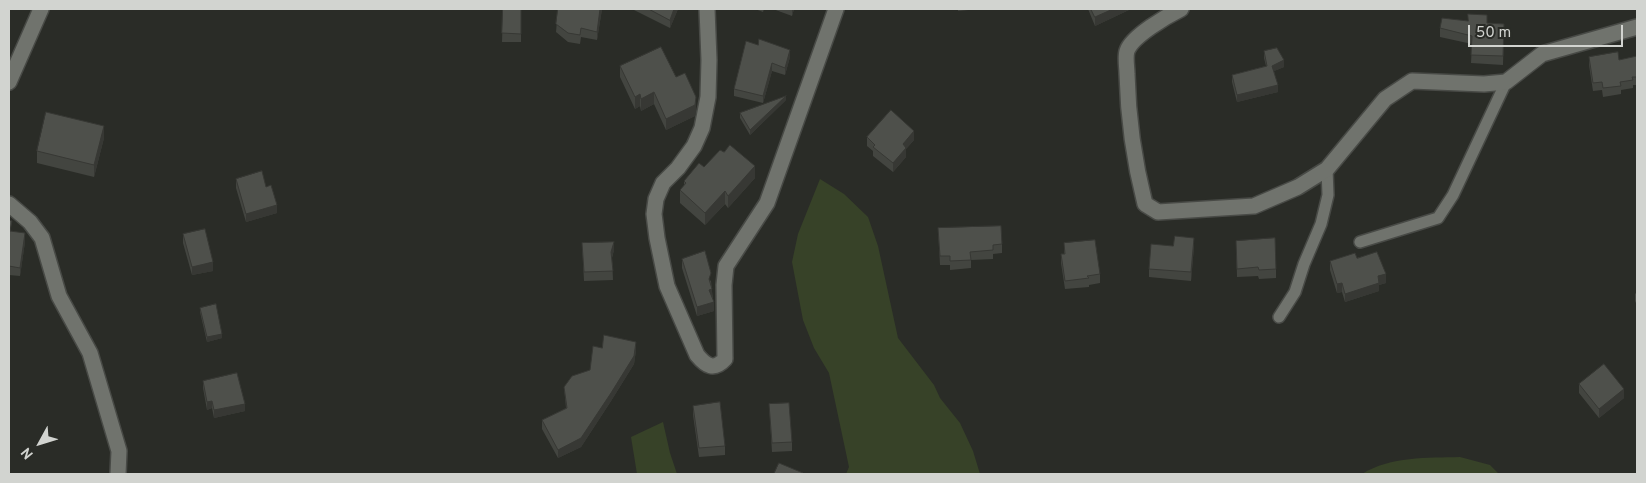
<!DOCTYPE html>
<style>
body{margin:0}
#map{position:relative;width:1646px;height:483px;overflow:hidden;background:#2a2c27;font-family:Overpass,sans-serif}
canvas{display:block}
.frame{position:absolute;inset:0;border:10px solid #d2d4d0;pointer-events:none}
.north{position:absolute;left:15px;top:418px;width:50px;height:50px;-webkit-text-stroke:4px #2a2c27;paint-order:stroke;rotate:231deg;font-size:14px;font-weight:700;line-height:20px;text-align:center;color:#d2d4d0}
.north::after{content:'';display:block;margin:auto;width:18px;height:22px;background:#d2d4d0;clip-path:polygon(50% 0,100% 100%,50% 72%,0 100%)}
.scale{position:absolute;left:1468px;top:25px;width:155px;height:22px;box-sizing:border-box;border:2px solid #d2d4d0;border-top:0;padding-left:6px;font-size:15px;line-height:18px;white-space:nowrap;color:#d2d4d0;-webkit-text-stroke:4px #2a2c27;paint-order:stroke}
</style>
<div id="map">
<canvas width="1646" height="483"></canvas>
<div class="frame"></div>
<div class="north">N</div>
<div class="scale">50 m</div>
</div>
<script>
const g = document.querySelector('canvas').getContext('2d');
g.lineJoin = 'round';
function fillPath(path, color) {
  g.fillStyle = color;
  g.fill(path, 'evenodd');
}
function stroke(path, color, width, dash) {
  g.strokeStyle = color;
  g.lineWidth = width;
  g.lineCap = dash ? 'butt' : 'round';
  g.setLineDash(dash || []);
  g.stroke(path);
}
fillPath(new Path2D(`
 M820 179 844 194 868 217 878 246 898 338 934 385 940 398 960 423 973 451 980 474H846L849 467 829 373 814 348 803 320 792 262 798 234Z
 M663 422 670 453 677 474H637L631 437Z
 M1460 457 1490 465 1499 474H1362C1391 456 1427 458 1460 457Z`), '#374228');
const lane = new Path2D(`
 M1360 242 1438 218 1453 195 1506 82
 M1279 317 1295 292 1304 264 1321 224 1328 195 1327 169`);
const street = new Path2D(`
 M707 9 709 60 708 97 702 128 694 146 678 168 663 183 656 199 654 214 657 238 667 286 697 355C706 366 714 371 725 359L724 285 726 266 767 203 836 9
 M1181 9C1167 16 1132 36 1127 51 1125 57 1127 68 1127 74 1128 118 1134 161 1145 204L1158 212 1254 206 1298 187 1327 169 1385 99 1412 81 1484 84 1506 82 1542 54 1637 27
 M9 82 41 9
 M9 204 30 222 42 238 59 296 90 353 119 451 118 474`);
stroke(lane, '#484a46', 14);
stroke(street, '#484a46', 18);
stroke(lane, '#70736d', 11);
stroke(street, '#70736d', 15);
fillPath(new Path2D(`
 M503 9H521V42H502Z
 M558 9H602L597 40 581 37 580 44 568 42 556 32Z
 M634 9H678L670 28 634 10Z
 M755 9H764L763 12Z
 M773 9H794L792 16Z
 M958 9H979L958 11Z
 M1088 9H1131L1095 26Z
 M1487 23 1504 24 1503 65 1471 63 1472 44 1440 37V28Z
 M746 41 790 57 785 75 772 71 763 103 734 96V89Z
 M1264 51 1284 67 1274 71 1278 92 1237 102 1232 82V75L1266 66 1264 58Z
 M1637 56V85H1633V88L1621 90V94L1603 97 1602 90 1593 91 1589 65V57L1619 60Z
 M620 66 676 77 696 109 695 116 666 130 654 104 641 111 640 106 635 109 620 77Z
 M786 100 750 135 740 118V113Z
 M867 137 914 140 906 149V157L893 172 873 156V151L867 146Z
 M104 138 94 177 37 163V151Z
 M704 167 755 178 728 208 725 204 705 225 680 203V190L684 186V181Z
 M236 179 266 187 277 213 246 222 236 188Z
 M9 220 11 231 25 242 20 276 9 275Z
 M938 228 1002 244V253L993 254V259L971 260V268L950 270V265H940Z
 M183 234 213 271 192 275 183 243Z
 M1236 241 1276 269V278L1259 279 1258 276 1237 277Z
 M582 243 614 250 612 258 613 280 584 281Z
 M1064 243 1100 274V283L1089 285V287L1065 289 1061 263V254H1064Z
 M1173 246H1194L1191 281 1149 277V269Z
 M1357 258 1386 283 1379 285V291L1345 302 1342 292 1337 293 1330 270V261Z
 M682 259 711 281 714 311 697 316 682 268Z
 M1637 292V305L1635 301V294Z
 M200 308 222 338 207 342 200 312Z
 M636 350 634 364 611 401 581 447 558 458 542 429V420L566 408 564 387 590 370Z
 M203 381 245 411 214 418 212 408 207 410 203 388Z
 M1579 384 1624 398 1599 418 1579 393Z
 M769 404 792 442V451L772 452Z
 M693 406 725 446V455L699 457 693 415Z`), '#434540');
fillPath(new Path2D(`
 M600 9H602L597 40V32Z
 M674 9H678L670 28V20Z
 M792 9H794L792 16Z
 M1113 9H1131L1095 26V17Z
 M790 50V57L785 75V68Z
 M1284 60V67L1272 72V66Z
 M772 63V71L763 103V96Z
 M1278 85V92L1237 102V95Z
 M654 92V104L641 111V99Z
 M640 94V106L635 109V97Z
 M786 96V100L750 135V130Z
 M696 97V109L695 116 666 130V119Z
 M104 126V138L94 177V165Z
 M914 131V140L906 149V157L893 172V163L903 144Z
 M755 166V178L728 208V196Z
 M725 191V204L705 225V213Z
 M277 205V213L246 222V214Z
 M25 233V242L20 276V268Z
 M1194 238V246L1191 281V272Z
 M614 242V250L611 260V252Z
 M213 262V271L192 275V267Z
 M1386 274V283L1379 285V291L1345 302V294L1378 276Z
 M1342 283V292L1337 293V284Z
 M712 289V298L709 299V290Z
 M714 302V311L697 316V307Z
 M222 334V338L207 342V337Z
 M636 342V350L634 364 611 401 581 447 558 458V450Z
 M1624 389V398L1599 418V409Z
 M212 401V408L207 410V402Z
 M245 404V411L214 418V410Z`), '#373834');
const building = new Path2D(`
 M503 9H521V34L502 33Z
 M558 9H600L597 32 581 28 580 35 568 33 556 24Z
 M649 9H674L670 20Z
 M1091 9H1113L1095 17Z
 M1468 14 1487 15V23L1504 24 1503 56 1471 55 1472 36 1440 28 1442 18 1468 21Z
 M759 39 790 50 785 68 772 63 763 96 734 89 746 41 758 45Z
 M661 47 676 77 685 73 696 97 695 105 666 119 654 92 641 99 640 94 635 97 620 66Z
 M1277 48 1284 60 1272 66 1278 85 1237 95 1232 75 1267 66 1264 51Z
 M1618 52 1619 60 1637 56V77H1632L1633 80 1620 82 1621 86 1603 88 1602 82 1593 83 1589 57Z
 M786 96 750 130 740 113Z
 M891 110 914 131 903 144 906 148 893 163 873 147 875 145 867 137Z
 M46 112 104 126 94 165 37 151Z
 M730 145 755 166 728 196 725 191 705 213 680 190 686 183 684 181 699 163 704 167 720 150 724 152Z
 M262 171 266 187 271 185 277 205 246 214 236 179Z
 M9 220 12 221 10 231 25 233 20 268 9 266Z
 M1001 226 1002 244 993 245V250L970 252 971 260 950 261V256H940L938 228Z
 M205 229 213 262 192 267 183 234Z
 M1175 236 1194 238 1191 272 1149 269 1151 244 1173 246Z
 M1275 238 1276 269 1259 270 1258 267 1237 269 1236 241Z
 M1095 240 1100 274 1087 276 1089 278 1065 281 1061 254H1065L1064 243Z
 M614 242 611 252 613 271 584 272 582 243Z
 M705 251 711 273 709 279 712 289 709 290 714 302 697 307 682 259Z
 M1377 252 1386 274 1378 276 1379 283 1345 294 1342 283 1337 284 1330 261 1355 253 1357 258Z
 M216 304 222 334 207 337 200 308Z
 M604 335 636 342 634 356 611 393 581 438 558 450 542 420 567 408 564 387 572 376 590 370 593 346 602 348Z
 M1604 364 1624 389 1599 409 1579 384Z
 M237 373 245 404 214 410 212 401 207 402 203 381Z
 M720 402 725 446 699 448 693 406Z
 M789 403 792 442 772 443 769 404Z
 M779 463 803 473V474H774Z`);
fillPath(building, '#4e504b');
stroke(building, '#373834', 1);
</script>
